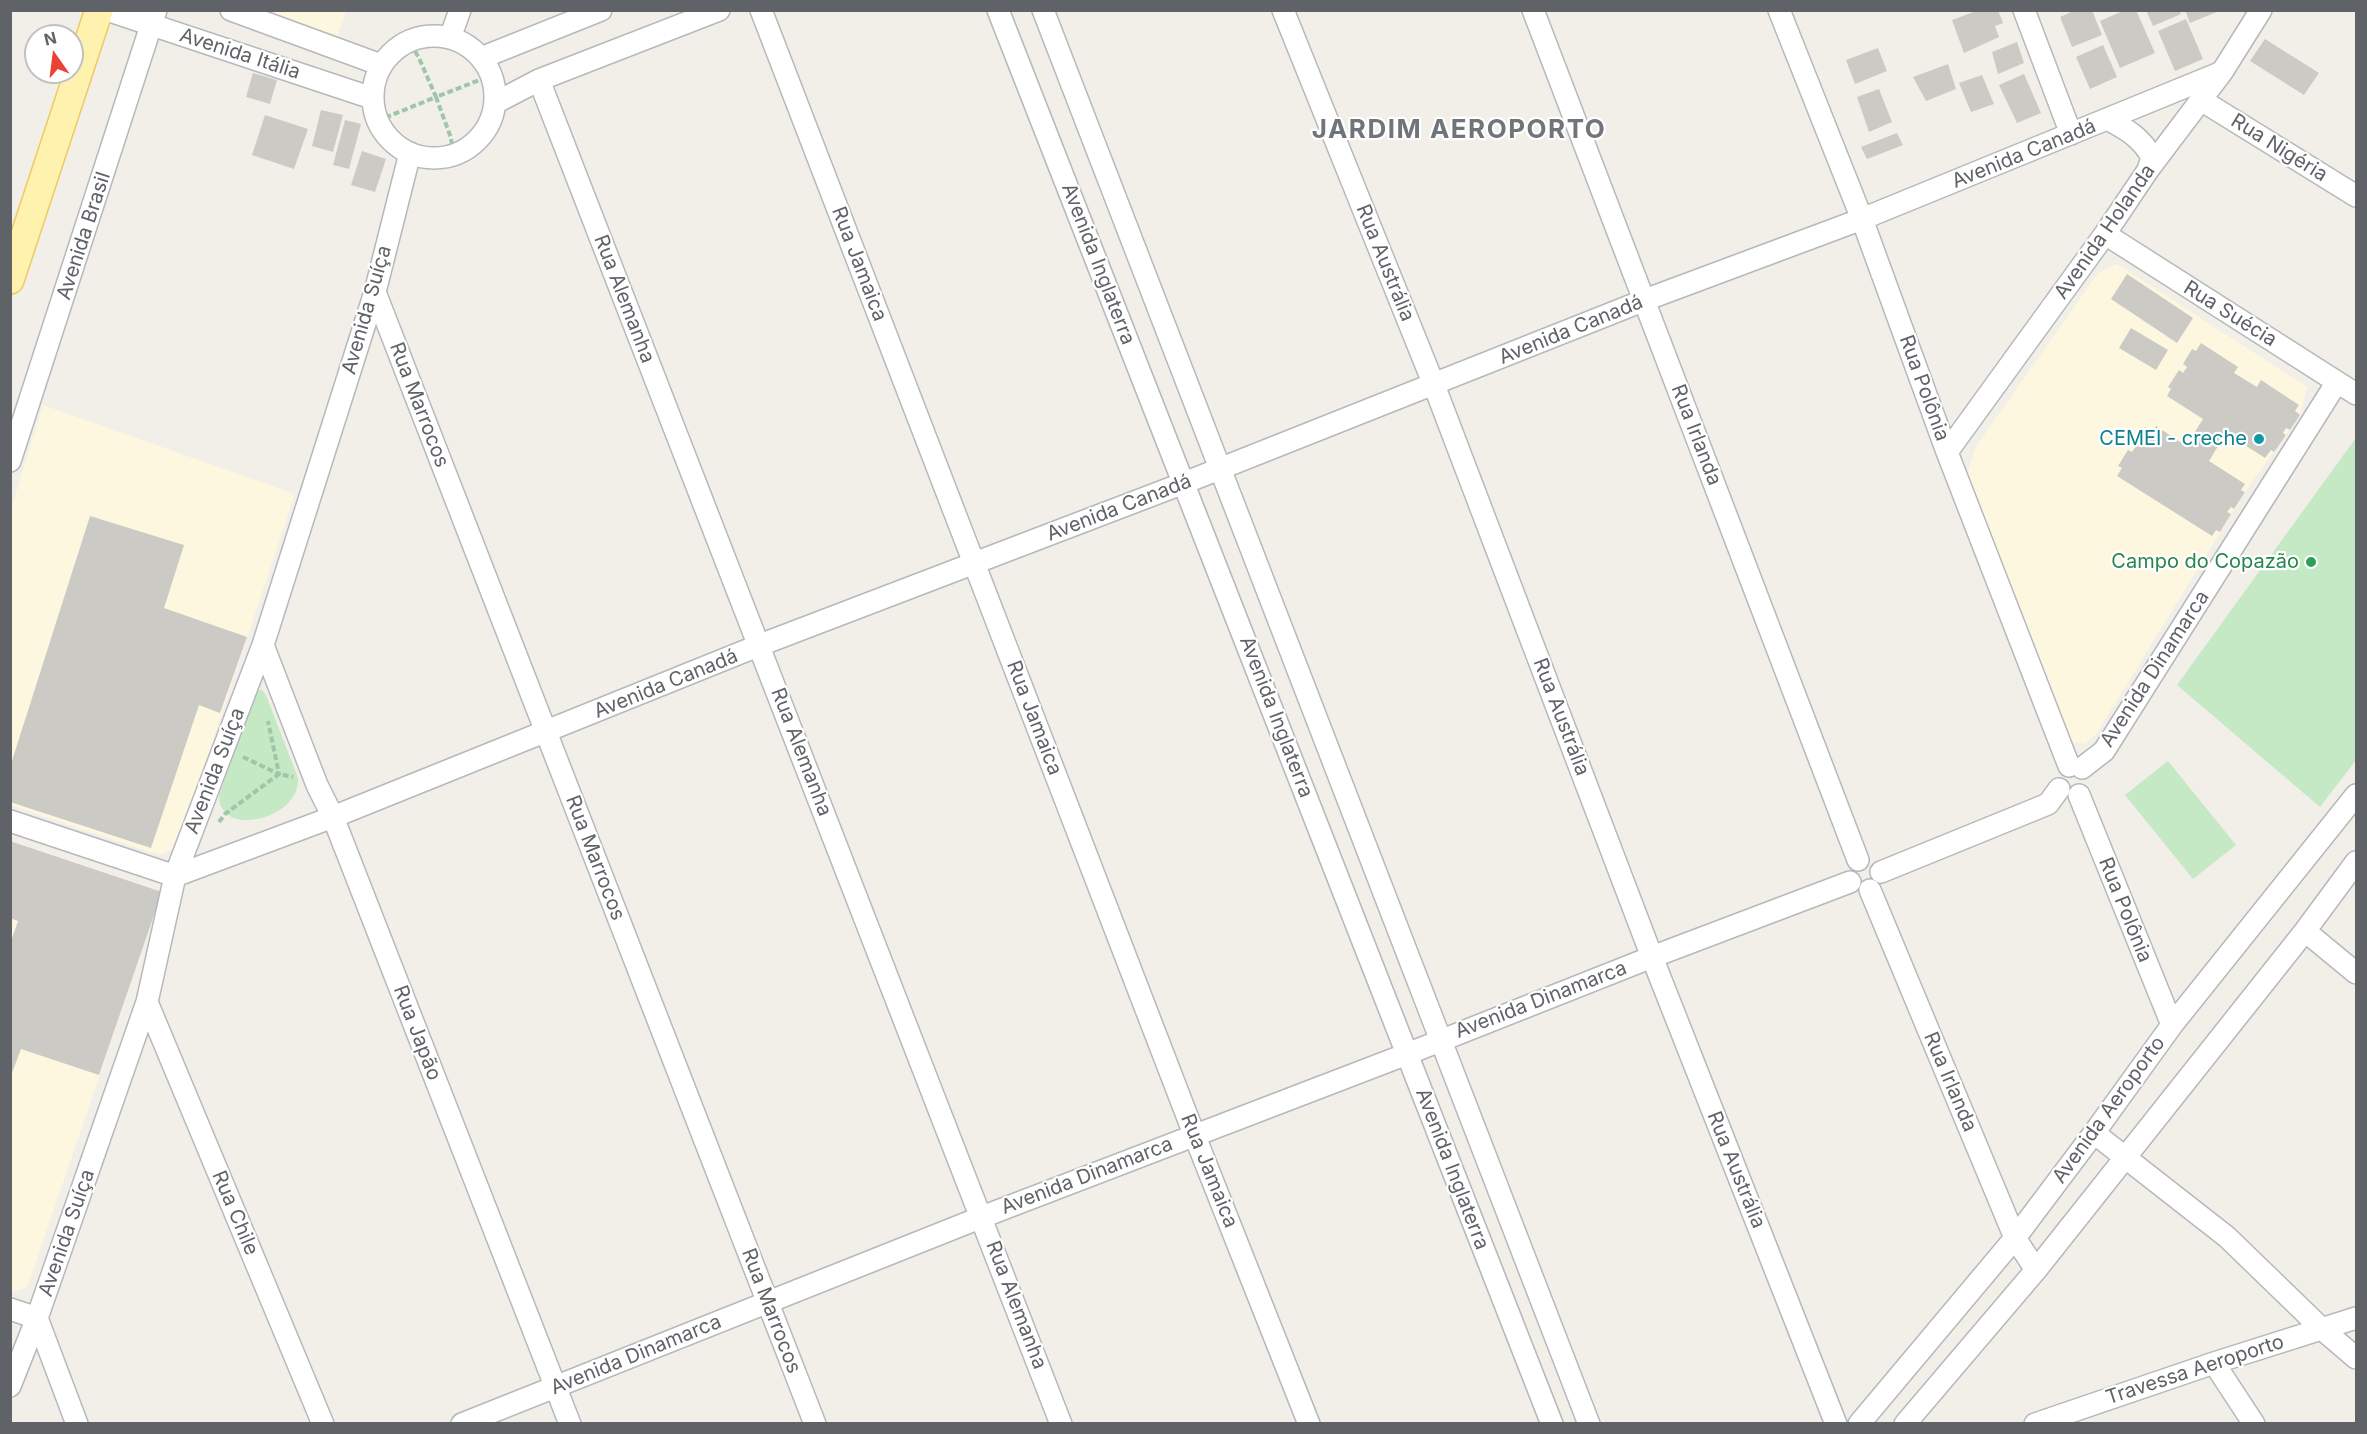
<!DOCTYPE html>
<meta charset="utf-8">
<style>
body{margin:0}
#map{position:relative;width:2367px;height:1434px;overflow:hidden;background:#f1efe8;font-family:Inter,sans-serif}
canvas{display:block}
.frame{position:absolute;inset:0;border:12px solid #5f6368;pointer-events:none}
.north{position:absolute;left:24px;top:24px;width:60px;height:60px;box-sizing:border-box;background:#fff;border:2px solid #bfc1c3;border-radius:50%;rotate:346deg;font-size:16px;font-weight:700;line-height:24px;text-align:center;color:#5f6368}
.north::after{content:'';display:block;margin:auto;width:21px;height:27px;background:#ea4335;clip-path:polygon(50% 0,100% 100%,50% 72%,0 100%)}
</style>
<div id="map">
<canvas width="2367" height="1434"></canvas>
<div class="frame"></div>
<div class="north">N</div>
</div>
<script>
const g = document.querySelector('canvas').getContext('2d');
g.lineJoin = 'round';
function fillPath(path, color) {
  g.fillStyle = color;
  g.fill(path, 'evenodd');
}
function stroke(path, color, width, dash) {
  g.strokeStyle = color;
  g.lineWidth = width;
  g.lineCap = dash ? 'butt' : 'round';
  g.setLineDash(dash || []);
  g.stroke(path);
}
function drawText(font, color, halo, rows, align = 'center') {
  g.font = font + ' Inter,sans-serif';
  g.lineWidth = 4.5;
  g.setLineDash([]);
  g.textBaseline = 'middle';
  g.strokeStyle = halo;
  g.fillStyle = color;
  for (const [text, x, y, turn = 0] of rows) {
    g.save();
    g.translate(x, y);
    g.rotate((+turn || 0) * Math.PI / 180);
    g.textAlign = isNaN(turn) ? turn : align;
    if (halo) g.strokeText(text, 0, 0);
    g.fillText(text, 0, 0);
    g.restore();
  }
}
fillPath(new Path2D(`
 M259 11H346L337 37Z
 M2117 264 2307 387 2300 415 2245 492 2096 734 2085 744 2072 742 2059 715 1967 476 1975 448 2098 273Z
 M43 405 295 494 179 842 173 849 161 854 149 852 11 805V509Z
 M10 841 162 892 27 1288 11 1292Z`), '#fef7e0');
fillPath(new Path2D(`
 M2355 439 2356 760 2320 807 2177 685Z
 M262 690 266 695 298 778C301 819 220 839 219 796L255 691Z
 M2168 761 2236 845 2193 879 2125 795Z`), '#c5e8c5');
fillPath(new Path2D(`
 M1979 10H1998L2003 23 1995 26 1999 37 1964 53 1952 20Z
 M2076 10H2092L2102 35 2072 47 2060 17Z
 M2125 10H2136L2155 53 2120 68 2100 21Z
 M2146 10H2179L2181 14 2153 26Z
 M2185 10H2219V11L2190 23Z
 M2186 19 2203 59 2175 71 2158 31Z
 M2265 39 2319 73 2304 95 2250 61Z
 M2017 42 2024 63 1998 74 1992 52Z
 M2103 45 2117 77 2090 89 2076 57Z
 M1878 48 1887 71 1855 84 1846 60Z
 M1948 64 1956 89 1926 101 1913 77Z
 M253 73 277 80 270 104 246 97Z
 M2024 74 2041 113 2017 123 1999 85Z
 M1982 75 1994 104 1971 112 1959 83Z
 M1879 89 1892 122 1869 132 1857 97Z
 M321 110 343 115 333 152 312 146Z
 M265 115 308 129 294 169 252 155Z
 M345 120 361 124 349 169 333 165Z
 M1897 133 1903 145 1867 159 1861 147Z
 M362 151 386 159 375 192 351 185Z
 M2127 274 2193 318 2177 343 2111 299Z
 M2131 328 2168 350 2156 370 2119 348Z
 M2201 343 2238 367 2234 373 2257 387 2261 380 2299 405 2295 411 2300 415 2290 430 2286 428 2283 433 2286 435 2274 452 2271 450 2265 458 2226 433 2209 461 2245 484 2241 490 2245 492 2234 509 2231 507 2227 512 2231 514 2220 532 2216 530 2212 536 2117 476 2122 468 2118 466 2128 450 2132 452 2136 446 2134 444 2145 427 2153 432 2156 426 2186 446 2203 419 2167 396 2171 389 2168 387 2179 370 2183 373 2187 367 2183 364 2192 349 2196 351Z
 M90 516 184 545 164 608 247 637 220 713 199 705 151 848 10 802V767Z
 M10 841 162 892 99 1075 21 1049 10 1078V944L18 921 10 918Z`), '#cccac5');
const minor = new Path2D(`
 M107 10 372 98
 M231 10 381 65
 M761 10 1194 1134 1309 1424
 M998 10 1552 1424
 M1043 10 1589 1424
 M1283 10 1434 385 1652 957 1836 1424
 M1533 10 1858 860
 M1779 10 1862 219 1947 452 2069 766
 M2024 10 2071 134
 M373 97a61 61 0 1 1 122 0a61 61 0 1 1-122 0Z
 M450 38 460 10
 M481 58 601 10
 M539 80 1061 1424
 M2201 100 2356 196
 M495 103 539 80 719 10
 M2109 120C2128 130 2141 138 2152 157L2148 170
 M2105 234 2356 394
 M375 292 815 1424
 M1947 452 2105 234 2148 170 2222 72 2261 10
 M10 461 156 10
 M263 645 317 785 333 817 570 1424
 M2082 768 2104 751 2337 382
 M2079 795 2172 1025
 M10 821 175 876 333 817 760 645 1184 483 1645 300 1862 219 2222 72
 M1881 872 2048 804 2059 789
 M1870 890 2015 1238 2036 1270
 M2305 931 2356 973
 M147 1002 323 1424
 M2094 1133 2227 1237 2322 1329 2356 1358
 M10 1309 37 1318 77 1424
 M2214 1363 2254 1424
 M10 1386 37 1318 147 1002 175 876 263 645 375 292 410 153
 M462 1424 982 1217 1407 1054 1652 957 1850 882
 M1859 1424 2015 1238 2094 1133 2172 1025 2356 795
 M1905 1424 2036 1270 2305 931 2356 862
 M2035 1424 2214 1363 2356 1318`);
const major = new Path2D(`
 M10 280 99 10`);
stroke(minor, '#b5b8bc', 24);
stroke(major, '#f2c960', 30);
stroke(new Path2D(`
 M377 121 436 97 419 58 409 41
 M453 154 451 138 436 97 482 79
 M243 757 279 774 268 721
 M219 822 225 814 279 774 293 777`), '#9cc7a9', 4, [6, 3]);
stroke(minor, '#fff', 21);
stroke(major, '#fff2af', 27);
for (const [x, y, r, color] of [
 [2259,439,6,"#0f9aa8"],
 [2311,562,6,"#2e9e5b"]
]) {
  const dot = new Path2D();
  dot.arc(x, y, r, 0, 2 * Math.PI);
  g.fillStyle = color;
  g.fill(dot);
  stroke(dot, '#fff', 2);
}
drawText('20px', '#5f6368', '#fff', [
 ["Avenida Itália",240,54,18],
 ["Rua Nigéria",2279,148,32],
 ["Avenida Canadá",2024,154,-22],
 ["Avenida Holanda",2105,232,-55],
 ["Avenida Brasil",84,236,-72],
 ["Rua Austrália",1385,263,68],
 ["Rua Jamaica",859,264,69],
 ["Avenida Inglaterra",1098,264,69],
 ["Rua Alemanha",624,299,69],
 ["Avenida Suíça",367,310,-74],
 ["Rua Suécia",2230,314,32],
 ["Avenida Canadá",1571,330,-22],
 ["Rua Polônia",1924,388,70],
 ["Rua Marrocos",419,405,69],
 ["Rua Irlanda",1696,435,69],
 ["Avenida Canadá",1119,508,-21],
 ["Avenida Dinamarca",2155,669,-57],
 ["Avenida Canadá",666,684,-22],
 ["Avenida Inglaterra",1276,717,69],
 ["Rua Austrália",1561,717,69],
 ["Rua Jamaica",1034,718,69],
 ["Rua Alemanha",801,752,69],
 ["Avenida Suíça",215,771,-69],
 ["Rua Marrocos",595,858,69],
 ["Rua Polônia",2125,910,68],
 ["Avenida Dinamarca",1541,1000,-21],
 ["Rua Japão",417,1033,69],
 ["Rua Irlanda",1950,1082,67],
 ["Avenida Aeroporto",2109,1110,-54],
 ["Avenida Inglaterra",1452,1169,69],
 ["Rua Austrália",1736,1170,68],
 ["Rua Jamaica",1209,1171,68],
 ["Avenida Dinamarca",1087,1176,-21],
 ["Rua Chile",235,1213,67],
 ["Avenida Suíça",67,1233,-71],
 ["Rua Alemanha",1016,1305,69],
 ["Rua Marrocos",771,1311,69],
 ["Avenida Dinamarca",636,1355,-22],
 ["Travessa Aeroporto",2195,1370,-18]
]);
drawText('20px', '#0d838f', '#fff', [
 ["CEMEI - creche",2247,439]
], 'right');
drawText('20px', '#27864d', '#fff', [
 ["Campo do Copazão",2299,562]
], 'right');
g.letterSpacing = '1.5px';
drawText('bold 26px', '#70757a', '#fff', [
 ["JARDIM AEROPORTO",1459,130]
]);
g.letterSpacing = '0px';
</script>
